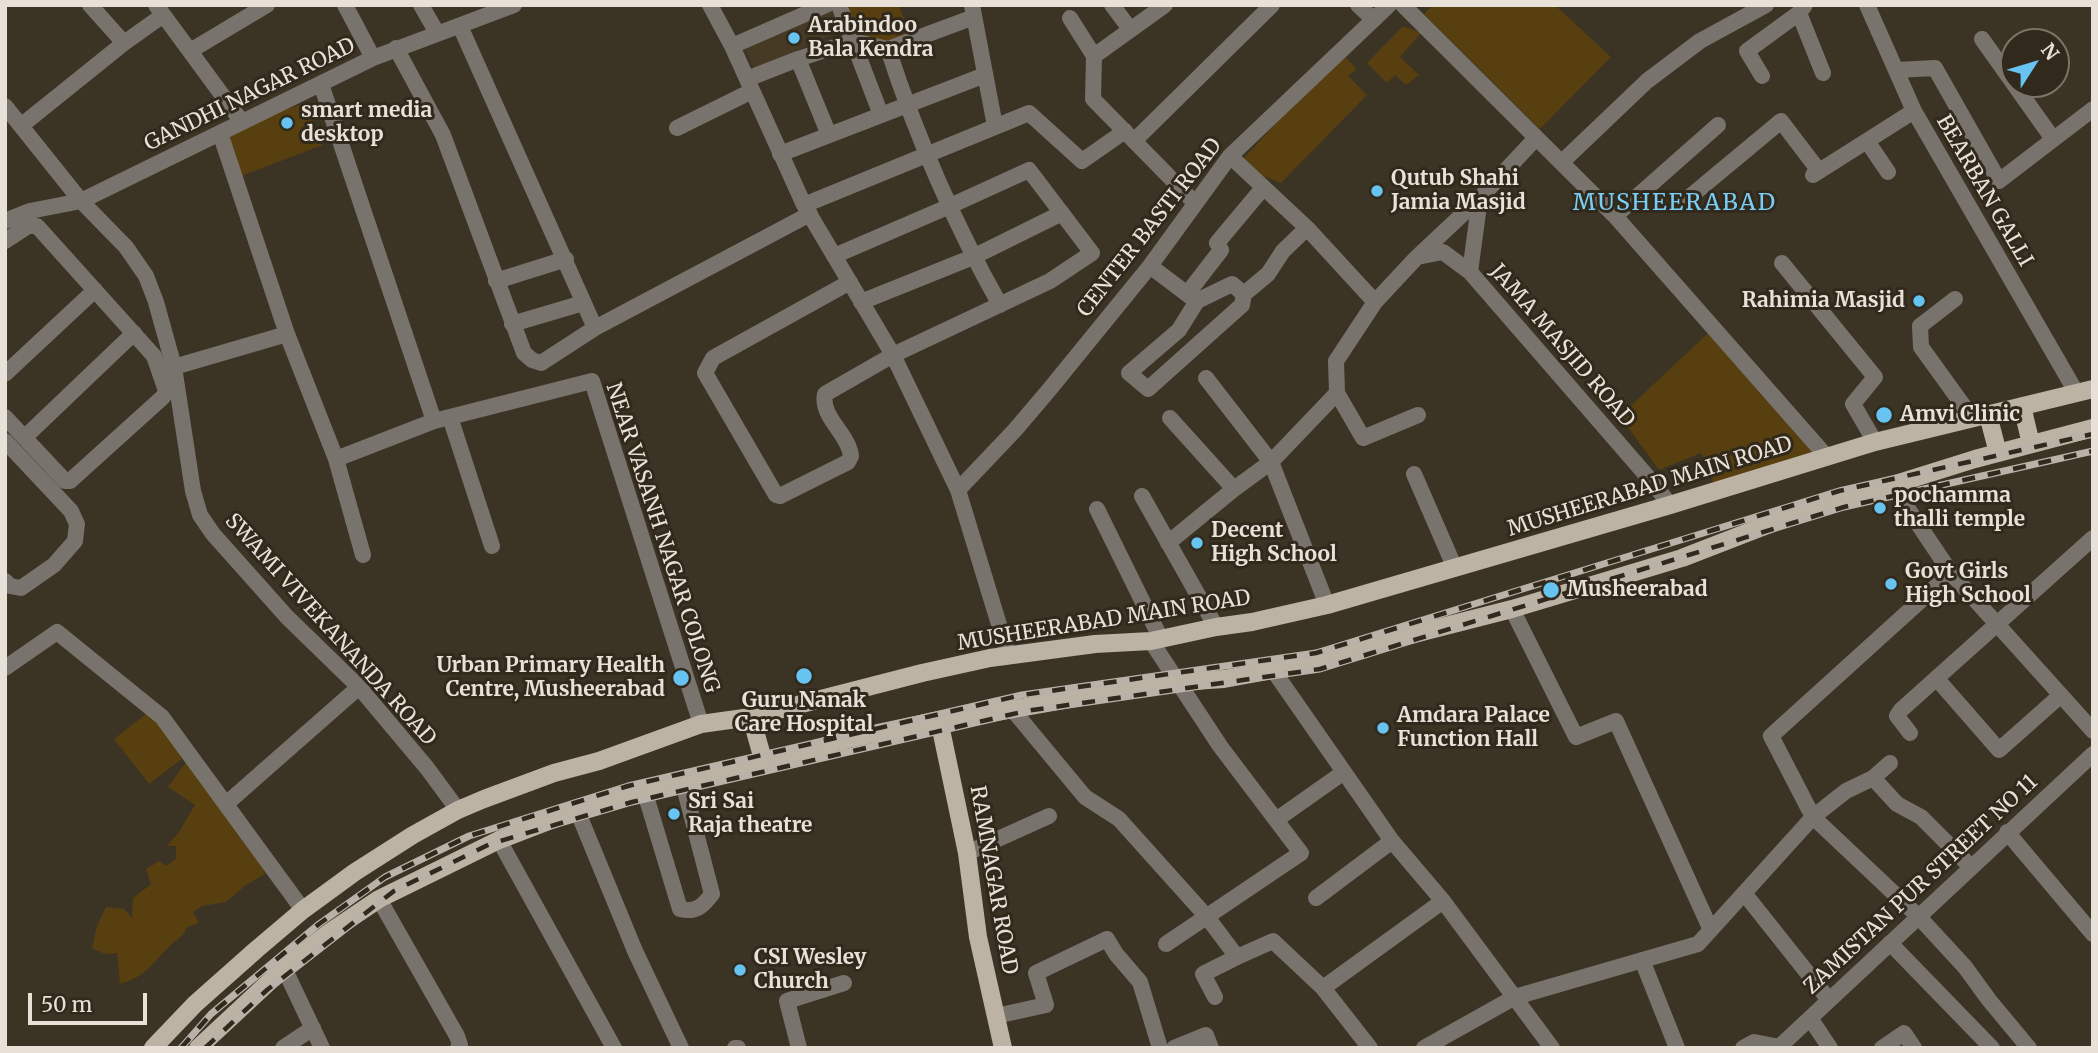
<!DOCTYPE html>
<style>
body{margin:0}
#map{position:relative;width:2098px;height:1053px;overflow:hidden;background:#3b3324;font-family:Merriweather,serif}
canvas{display:block}
.frame{position:absolute;inset:0;border:7px solid #e7e1d8;pointer-events:none}
.north{position:absolute;left:2000px;top:28px;width:70px;height:70px;box-sizing:border-box;background:#31291b;border:2px solid #7a7367;border-radius:50%;rotate:53deg;font-size:19px;font-weight:700;line-height:28px;text-align:center;color:#e7e1d8}
.north::after{content:'';display:block;margin:auto;width:24px;height:32px;background:#67c4f0;clip-path:polygon(50% 0,100% 100%,50% 72%,0 100%)}
.scale{position:absolute;left:28px;top:993px;width:119px;height:32px;box-sizing:border-box;border:4px solid #e7e1d8;border-top:0;padding-left:9px;font-size:21px;line-height:24px;white-space:nowrap;color:#e7e1d8;-webkit-text-stroke:5px #31291b;paint-order:stroke}
</style>
<div id="map">
<canvas width="2098" height="1053"></canvas>
<div class="frame"></div>
<div class="north">N</div>
<div class="scale">50 m</div>
</div>
<script>
const g = document.querySelector('canvas').getContext('2d');
g.lineJoin = 'round';
function fillPath(path, color) {
  g.fillStyle = color;
  g.fill(path, 'evenodd');
}
function stroke(path, color, width, dash) {
  g.strokeStyle = color;
  g.lineWidth = width;
  g.lineCap = dash ? 'butt' : 'round';
  g.setLineDash(dash || []);
  g.stroke(path);
}
function drawText(font, color, halo, rows, align = 'center') {
  g.font = font + ' Merriweather,serif';
  g.lineWidth = 6;
  g.setLineDash([]);
  g.textBaseline = 'middle';
  g.strokeStyle = halo;
  g.fillStyle = color;
  for (const [text, x, y, turn = 0] of rows) {
    g.save();
    g.translate(x, y);
    g.rotate((+turn || 0) * Math.PI / 180);
    g.textAlign = isNaN(turn) ? turn : align;
    if (halo) g.strokeText(text, 0, 0);
    g.fillText(text, 0, 0);
    g.restore();
  }
}
fillPath(new Path2D(`
 M833 8 843 30 754 69 744 46Z`), '#463a25');
fillPath(new Path2D(`
 M857 5H899L910 35 883 44 857 37 847 9Z
 M1433 5H1555L1611 57 1540 129 1424 14Z
 M1403 26 1421 33 1400 57 1419 75 1406 85 1395 75 1387 83 1367 63Z
 M1341 53 1357 69 1348 76 1367 95 1281 183 1258 174 1243 159Z
 M306 102 323 145 241 176 225 133Z
 M1708 333 1811 446 1813 464 1719 497 1701 453 1659 470 1620 416Z
 M151 710 186 756 149 784 114 739Z
 M187 761 263 864 265 874 246 885 226 902 202 906 193 912 199 923 187 927C183 937 180 937 173 943 152 962 150 975 120 984L117 953 105 954 92 948 97 926 106 907 124 909 132 918 133 898 151 884 146 869 159 861 166 866 176 859V846H167L179 832 195 805 168 787Z`), '#573f10');
stroke(new Path2D(`
 M90 5 124 43
 M156 5 242 122
 M345 5 373 58
 M421 5 437 33
 M710 5 732 46 804 205 893 355 958 490 1008 654
 M839 5 881 115
 M972 5 995 126
 M1112 5 1130 29
 M1165 5 1094 56 1093 99 1195 203
 M1358 5 1373 19
 M1403 5 1615 216 1827 457
 M1867 5 1914 111 2076 392
 M1799 13 1823 73
 M1070 18 1094 56
 M460 26 595 328
 M1982 39 2053 139
 M732 46 826 5
 M396 48 443 135 524 353 532 360 541 363 595 328 810 214
 M888 49C917 138 954 223 1000 305
 M190 51 267 5
 M798 59 829 135
 M1896 70 1935 68 1999 181 2093 109
 M1762 76 1747 51 1799 13 1805 5
 M747 79 798 59 853 41 888 49 974 17
 M321 84 434 421
 M5 106 81 201 126 247 146 276 156 302 174 367 193 491 200 515 213 534 287 617 359 687 427 768 458 810
 M22 125 124 43 162 16
 M677 128 752 91
 M220 133 287 334 336 459 363 555
 M1134 141 1272 5
 M1867 141 1888 172
 M780 154 985 75
 M1230 156 1307 228 1375 302
 M1562 162 1647 81 1700 41 1766 5
 M1813 175 1914 111
 M1480 198 1470 272 1653 483 1670 505
 M1686 200 1781 121 1819 171
 M804 205 1029 113 1082 161 1125 131
 M1615 216 1718 125
 M5 221 30 211 81 201 373 58 514 5
 M5 241 28 226H37L154 356 166 391 163 397 70 481H65L5 417
 M834 256 950 206 1029 170 1092 253 1050 281 893 355 825 394C820 417 849 434 851 456L848 462 780 496 776 495 705 373 713 358 850 282
 M1417 257 1480 198 1536 138
 M1782 263 1875 377 1853 404 1875 442
 M1150 266 1195 300
 M496 281 566 259
 M1187 294 1221 250 1217 243 1263 188
 M1244 294 1242 305 1148 389 1129 373 1179 330 1197 301 1232 284 1244 294 1268 274 1283 251 1307 228
 M1955 299 1920 326 1921 347 1973 419
 M861 302 973 257 1062 213
 M512 324 583 303
 M174 367 287 334
 M5 374 95 290
 M1206 378 1271 462 1327 605
 M1337 393 1363 438 1418 415
 M450 417 492 546
 M1170 418 1234 489
 M25 437 134 333
 M5 441 71 511 77 524 75 541 54 565 21 588 10 586 5 581
 M336 459 434 421 592 381 701 724
 M1414 474 1454 566
 M1892 485 1951 573 2093 731
 M958 490 1015 430 1049 390 1150 266 1230 156 1389 5
 M1142 496 1216 627
 M1097 509 1161 639
 M1168 543 1234 489 1271 462 1337 393 1336 361 1375 302 1417 257 1443 252 1470 272
 M1512 609 1576 737 1616 721 1710 928
 M1151 641 1220 746 1301 853 1166 944
 M5 668 57 632 162 717 303 910
 M1273 670 1392 841 1443 901 1552 1048
 M1937 679 1999 750 2061 695
 M1012 709 1085 797 1119 819 1207 917 1237 957 1273 941 1323 988 1370 1048
 M1910 733 1897 716 1901 710 2093 538
 M1890 763 1873 778 1846 791 1813 817 1918 916 1965 967 1989 1000 2029 1048
 M1873 778 1897 804 1921 817 1971 867
 M645 793 680 909C696 913 703 906 712 894L683 783
 M226 804 359 687
 M577 810 635 951 681 1048
 M1276 820 1344 772
 M2007 832 2093 934
 M499 840 614 1048
 M967 853 1049 816
 M1744 893 1829 1000
 M1316 898 1392 841
 M379 899 457 1036 460 1045 458 1048
 M1890 943 1992 1048
 M1642 960 1677 1048
 M284 968 322 1048
 M1323 988 1443 901
 M1215 997 1203 974 1237 957
 M996 1016 1046 1005 1036 973 1107 939 1116 954 1140 982 1160 1048
 M1810 1018 1830 1048
 M283 1048 313 1028
 M735 1048H738
 M799 1048 787 1001 844 983
 M1174 1048 1206 1035 1211 1048
 M1424 1048 1515 997 1698 944 1813 817 1771 736 1951 573
 M1743 1048 1754 1042 1780 1047
 M1778 1048 2093 754
 M1882 1048 1904 1033 1914 1048`), '#78746d', 16);
stroke(new Path2D(`
 M2022 406 2031 444
 M1988 415 1998 453
 M751 717 764 763
 M939 720 967 853 978 937 1003 1048
 M153 1048 195 1004 257 949 303 910 355 872 413 835 458 810 484 799 554 773 599 761 701 724 751 717 922 673 990 658 1095 644 1151 641 1216 627 1252 622 1327 605 1670 505 1875 442 2093 389
 M198 1048 284 968 327 934 379 899 499 840 577 810 630 796 799 754 849 739 939 720 963 718 1076 698 1177 682 1224 679 1273 670 1512 609 1682 558 1829 501 1892 485 1975 459 2093 428`), '#bcb3a5', 18);
const rail = new Path2D(`
 M181 1048 211 1014 319 924 385 877 469 836 628 786 1022 695 1316 653 1839 491 2093 434
 M205 1048 267 990 394 891 490 844 632 802 1026 711 1320 669 1844 507 2093 451`);
stroke(rail, '#b9b2a8', 7);
stroke(rail, '#31291b', 4.5, [13]);
for (const [x, y, r, color] of [
 [794,38,7,"#67c4f0"],
 [287,123,7,"#67c4f0"],
 [1377,191,7,"#67c4f0"],
 [1919,301,7,"#67c4f0"],
 [1884,415,9,"#67c4f0"],
 [1880,508,7,"#67c4f0"],
 [1197,543,7,"#67c4f0"],
 [1891,584,7,"#67c4f0"],
 [1551,590,9,"#67c4f0"],
 [804,676,9,"#67c4f0"],
 [681,678,9,"#67c4f0"],
 [1383,728,7,"#67c4f0"],
 [674,814,7,"#67c4f0"],
 [740,970,7,"#67c4f0"]
]) {
  const dot = new Path2D();
  dot.arc(x, y, r, 0, 2 * Math.PI);
  g.fillStyle = color;
  g.fill(dot);
  stroke(dot, '#31291b', 2.5);
}
drawText('bold 21px', '#e7e1d8', '#31291b', [
 ["Arabindoo",808,26],
 ["Bala Kendra",808,50],
 ["smart media",301,111],
 ["desktop",301,135],
 ["Qutub Shahi",1391,179],
 ["Jamia Masjid",1391,203],
 ["Rahimia Masjid",1905,301,"right"],
 ["Amvi Clinic",1900,415],
 ["pochamma",1894,496],
 ["thalli temple",1894,520],
 ["Decent",1211,531],
 ["High School",1211,555],
 ["Govt Girls",1905,572],
 ["High School",1905,596],
 ["Musheerabad",1567,590],
 ["Urban Primary Health",665,666,"right"],
 ["Centre, Musheerabad",665,690,"right"],
 ["Guru Nanak",804,701,"center"],
 ["Care Hospital",804,725,"center"],
 ["Amdara Palace",1397,716],
 ["Function Hall",1397,740],
 ["Sri Sai",688,802],
 ["Raja theatre",688,826],
 ["CSI Wesley",754,958],
 ["Church",754,982]
], 'left');
drawText('21px', '#e7e1d8', '#31291b', [
 ["GANDHI NAGAR ROAD",250,95,-26],
 ["BEARBAN GALLI",1984,191,60],
 ["CENTER BASTI ROAD",1150,228,-52],
 ["JAMA MASJID ROAD",1562,346,49],
 ["MUSHEERABAD MAIN ROAD",1650,487,-17],
 ["NEAR VASANH NAGAR COLONG",662,538,72],
 ["MUSHEERABAD MAIN ROAD",1104,621,-9],
 ["SWAMI VIVEKANANDA ROAD",330,630,48],
 ["RAMNAGAR ROAD",993,880,80],
 ["ZAMISTAN PUR STREET NO 11",1921,885,-43]
]);
g.letterSpacing = '2px';
drawText('23px', '#7acef6', '#31291b', [
 ["MUSHEERABAD",1675,203]
]);
g.letterSpacing = '0px';
</script>
